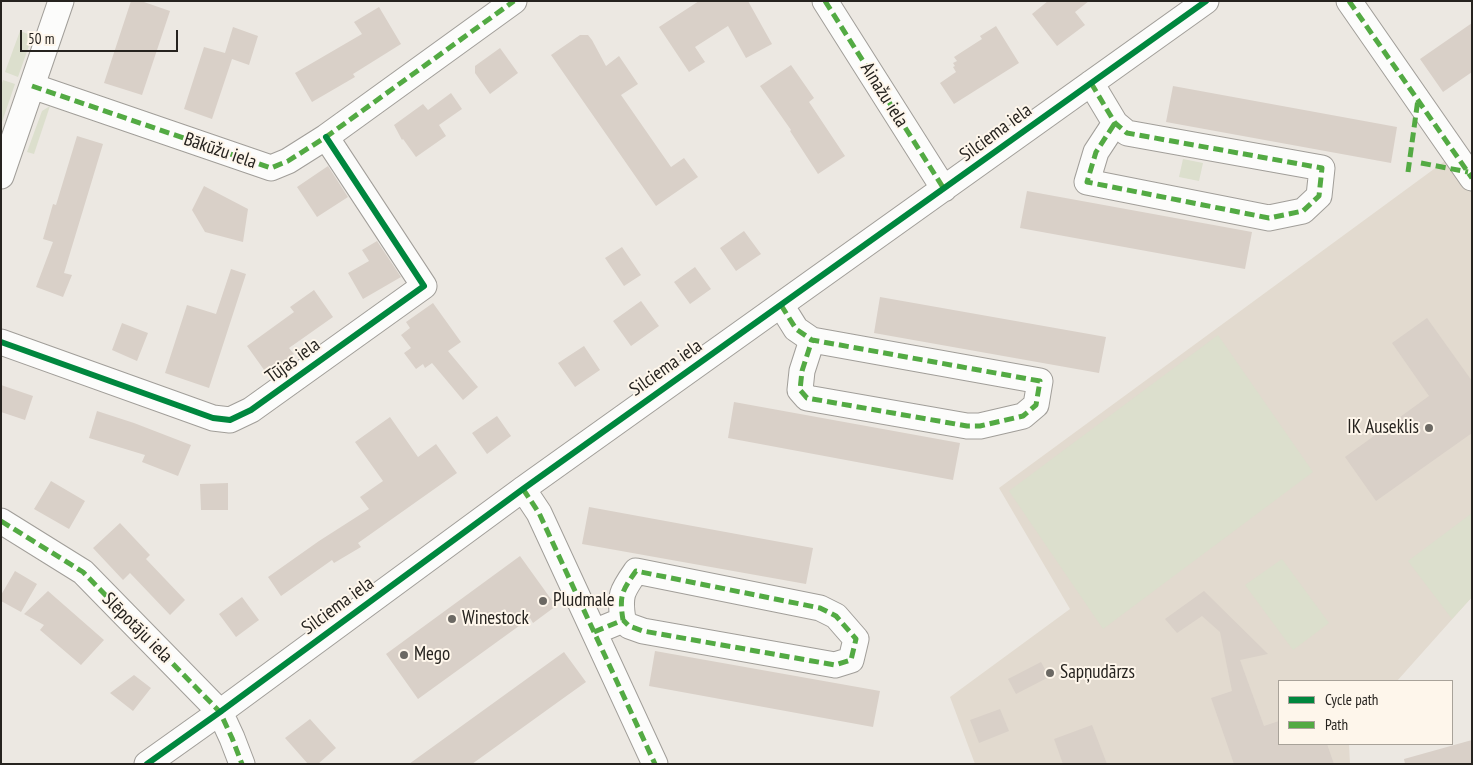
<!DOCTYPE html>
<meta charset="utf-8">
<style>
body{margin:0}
#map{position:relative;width:1473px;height:765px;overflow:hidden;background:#ece8e2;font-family:"PT Sans Narrow",sans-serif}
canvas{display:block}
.frame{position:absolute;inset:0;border:2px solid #26231f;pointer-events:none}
.legend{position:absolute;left:1278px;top:680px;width:175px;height:65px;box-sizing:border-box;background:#fef6eb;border:1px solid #a8a299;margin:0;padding:6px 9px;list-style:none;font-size:15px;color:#26231f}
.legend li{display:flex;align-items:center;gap:10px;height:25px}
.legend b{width:25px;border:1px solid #a8a299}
.scale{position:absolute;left:20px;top:30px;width:158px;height:22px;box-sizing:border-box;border:2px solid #26231f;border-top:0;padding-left:6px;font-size:15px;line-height:18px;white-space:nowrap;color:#26231f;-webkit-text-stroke:4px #fef6eb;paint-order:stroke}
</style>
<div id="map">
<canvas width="1473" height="765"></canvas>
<div class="frame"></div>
<ul class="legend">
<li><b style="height:6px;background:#00873e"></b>Cycle path</li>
<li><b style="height:6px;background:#53aa43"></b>Path</li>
</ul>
<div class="scale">50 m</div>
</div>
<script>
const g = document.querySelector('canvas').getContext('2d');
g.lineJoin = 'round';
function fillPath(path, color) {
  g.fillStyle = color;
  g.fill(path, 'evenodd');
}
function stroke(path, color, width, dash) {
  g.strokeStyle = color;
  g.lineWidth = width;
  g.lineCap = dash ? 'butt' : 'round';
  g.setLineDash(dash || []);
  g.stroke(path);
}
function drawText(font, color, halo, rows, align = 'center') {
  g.font = font + ' "PT Sans Narrow",sans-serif';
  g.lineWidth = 4;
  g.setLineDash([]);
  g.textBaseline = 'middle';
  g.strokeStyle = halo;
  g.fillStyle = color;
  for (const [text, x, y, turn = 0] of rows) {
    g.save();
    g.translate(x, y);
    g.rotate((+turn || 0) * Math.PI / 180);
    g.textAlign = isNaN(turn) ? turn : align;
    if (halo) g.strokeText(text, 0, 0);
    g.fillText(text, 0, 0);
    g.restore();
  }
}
fillPath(new Path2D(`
 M1449 158 1472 191V597L1397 681H1279V744H1349L1350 764H975L950 697 1070 609 999 488Z`), '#e2dacf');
fillPath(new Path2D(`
 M20 31 28 34 31 40 18 77 5 72Z
 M3 80 15 84 1 125V86Z
 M50 106 34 154 27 152 42 111Z
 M1183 159 1203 163 1199 181 1179 177Z
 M1218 335 1313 472 1103 629 1009 491Z
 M1472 513V597L1452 619 1408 561Z
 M1282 559 1329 623 1293 650 1245 585Z`), '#dcdfcd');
fillPath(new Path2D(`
 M131 1H141L170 11 142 95 104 83Z
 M699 1H748L772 44 746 58 728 26 695 47 705 62 689 72 659 27Z
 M1048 1H1089L1075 12 1085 25 1057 46 1032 14Z
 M379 7 401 44 353 74 355 77 312 102 295 73 362 34 354 22Z
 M1472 23V72L1443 92 1420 59Z
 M996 26 1019 63 954 104 940 83 956 72 953 67 955 66 953 63 957 61 954 57 982 39 980 36Z
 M233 27 258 36 249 65 232 59 212 119 184 109 204 47 225 53Z
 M580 35H588L592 40 606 66 619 56 638 84 621 95 671 167 684 158 698 177 656 206 551 55Z
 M500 48 518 73 490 94 475 73V66Z
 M791 65 814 98 809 102 845 156 818 174 790 131 791 130 760 86Z
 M1173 86 1397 127 1391 163 1166 122Z
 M451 93 462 109 439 125 446 136 416 157 403 139 402 140 394 125 423 104 428 110Z
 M77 136 103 144 64 273 72 275 63 297 36 287 53 242 43 239 53 204 56 205Z
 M328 166 348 197 317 217 297 187Z
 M204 186 248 209 243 242 205 232 192 210Z
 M1027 191 1252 232 1245 269 1020 228Z
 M744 231 761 254 736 271 720 248Z
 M377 241 401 277 363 299 348 273 369 261 362 250Z
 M622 247 641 275 624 286 605 258Z
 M695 267 711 289 690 304 674 282Z
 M231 269 246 274 209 388 165 373 187 305 216 314Z
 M314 290 333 317 289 348 294 354 267 374 247 346 294 312 290 307Z
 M880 297 1106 337 1099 373 874 333Z
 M641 301 659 326 631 346 613 321Z
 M433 303 461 342 448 351 478 387 463 400 432 363 425 368 423 364 416 369 404 353 411 348 401 335 410 328 406 322Z
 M1427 318 1472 381V433L1376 501 1345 457 1429 396 1392 343Z
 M122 323 148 333 137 361 112 350Z
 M584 346 600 370 575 387 558 363Z
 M1 385 33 396 25 420 1 412Z
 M734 402 960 443 953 480 728 438Z
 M97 411 134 423 191 445 178 476 142 462 145 455 89 438Z
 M497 416 511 436 487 454 472 433Z
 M390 417 418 457 436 444 457 473 358 543 361 547 334 563 332 560 281 596 268 577 319 541 369 509 360 497 383 481 355 442Z
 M51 481 85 501 69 529 34 509Z
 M228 483V510H201L200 484Z
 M589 507 813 548 806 584 582 544Z
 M120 523 150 555 146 559 185 600 170 615 130 573 123 580 93 548Z
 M520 556 556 606 533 623 530 618 418 699 386 654Z
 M15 571 37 584 21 612 1 601V595Z
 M48 591 104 640 81 665 40 630 44 625 24 614Z
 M1204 591 1268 654 1240 660 1264 726 1279 721V744H1327L1334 764H1234L1211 698 1232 691 1220 632 1202 616 1177 633 1165 619Z
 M242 597 259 620 236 637 219 614Z
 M655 651 880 691 873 727 649 686Z
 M564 652 586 682 565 697 472 764H409Z
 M1041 662 1049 677 1016 694 1008 679Z
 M134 675 151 688 133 711 110 693Z
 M1000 709 1009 731 979 743 970 720Z
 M310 719 336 748 318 764H308L285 738Z
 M1092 725 1107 764H1063L1054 739Z
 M1472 740V764H1405L1404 759Z`), '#d9d0c8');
const minor = new Path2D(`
 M825 1 944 189
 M1349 1 1472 178
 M1091 83 1115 123 1127 133 1322 168 1319 196 1303 211 1269 218 1087 182 1096 152 1115 123
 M32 86 271 168 288 161 326 137 514 1
 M1 176 61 1
 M781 305 796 329 812 340 1040 381 1036 405 1023 416 980 426H967L807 398 800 390 802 371 812 340
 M1 342 213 418 230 420 251 410 424 286 326 137
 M523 489 539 513 655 764
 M1 521 83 572 220 712 232 738 242 764
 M594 632 623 620C619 595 622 591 636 571L820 608 836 616 856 639 851 660 835 665 643 631 629 626 623 620
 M147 764 220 712 523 489 1206 1`);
stroke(minor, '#a19e99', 27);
stroke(minor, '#fcfcfb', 25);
stroke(new Path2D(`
 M825 1 944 189
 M1349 1 1472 178
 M1091 83 1115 123 1127 133 1322 168 1319 196 1303 211 1269 218 1087 182 1096 152 1115 123
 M32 86 271 168 288 161 326 137 514 1
 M1421 163 1468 172
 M1408 172 1418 99
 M781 305 796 329 812 340 1040 381 1036 405 1023 416 980 426H967L807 398 800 390 802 371 812 340
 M523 489 539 513 655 764
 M1 521 83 572 220 712 232 738 242 764
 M594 632 623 620C619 595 622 591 636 571L820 608 836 616 856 639 851 660 835 665 643 631 629 626 623 620`), '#53aa43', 5, [10, 5]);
stroke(new Path2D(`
 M1 342 213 418 230 420 251 410 424 286 326 137
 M147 764 220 712 523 489 1206 1`), '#00873e', 6);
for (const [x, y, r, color] of [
 [1429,428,5,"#6b6863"],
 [543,601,5,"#6b6863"],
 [452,619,5,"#6b6863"],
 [404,655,5,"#6b6863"],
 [1050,673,5,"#6b6863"]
]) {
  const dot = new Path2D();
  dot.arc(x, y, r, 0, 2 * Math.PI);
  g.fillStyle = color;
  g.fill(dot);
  stroke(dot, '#fef6eb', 2);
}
drawText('19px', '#26231f', '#fef6eb', [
 ["Ainažu iela",884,95,58],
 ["Silciema iela",996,133,-36],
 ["Bākūžu iela",220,151,19],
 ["Tūjas iela",293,361,-36],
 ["Silciema iela",666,368,-35],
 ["Silciema iela",338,606,-36],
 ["Slēpotāju iela",137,628,45]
]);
drawText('19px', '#26231f', '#fef6eb', [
 ["IK Auseklis",1419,428,"right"],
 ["Pludmale",553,601],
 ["Winestock",462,619],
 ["Mego",414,655],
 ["Sapņudārzs",1060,673]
], 'left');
</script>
